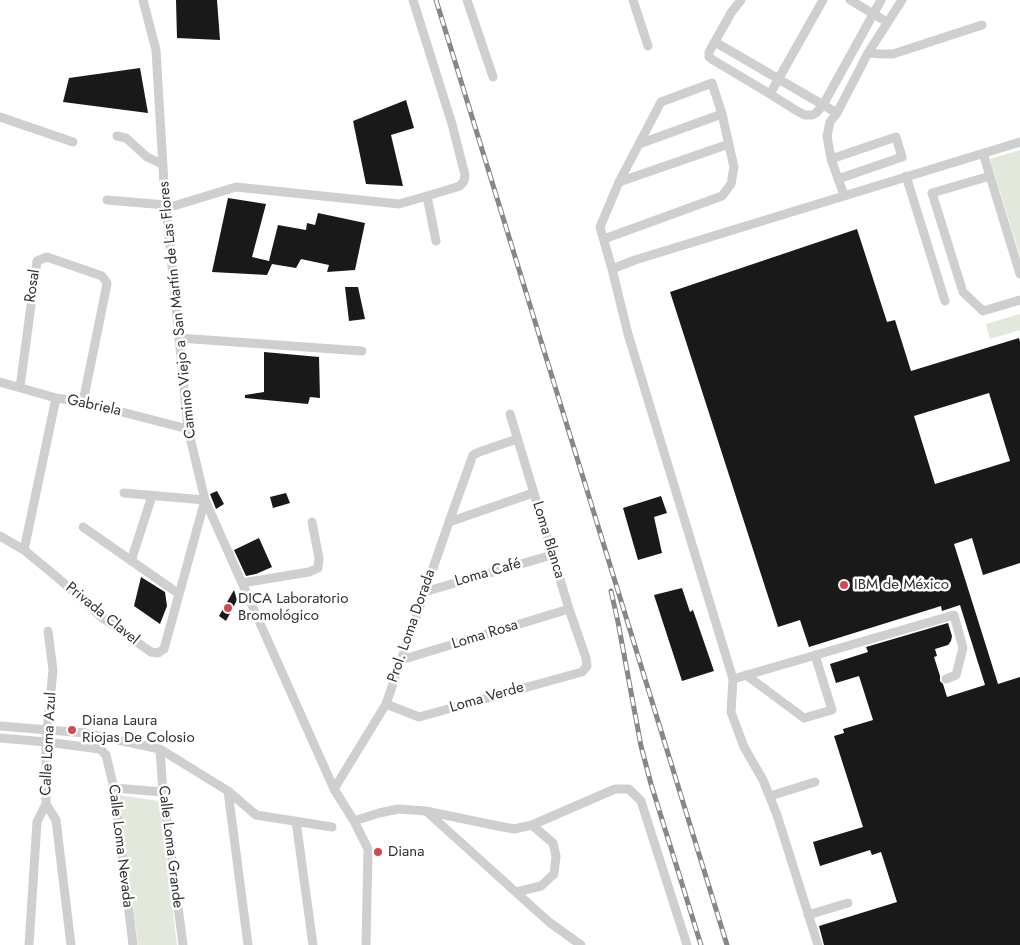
<!DOCTYPE html>
<meta charset="utf-8">
<style>
body{margin:0}
canvas{display:block;background:#fff}
</style>
<canvas width="1020" height="945"></canvas>
<script>
const g = document.querySelector('canvas').getContext('2d');
g.lineJoin = 'round';
function fillPath(path, color) {
  g.fillStyle = color;
  g.fill(path, 'evenodd');
}
function stroke(path, color, width, dash) {
  g.strokeStyle = color;
  g.lineWidth = width;
  g.lineCap = dash ? 'butt' : 'round';
  g.setLineDash(dash || []);
  g.stroke(path);
}
function drawText(font, color, halo, rows, align = 'center') {
  g.font = font + ' Jost,sans-serif';
  g.lineWidth = 5;
  g.setLineDash([]);
  g.textBaseline = 'middle';
  g.strokeStyle = halo;
  g.fillStyle = color;
  for (const [text, x, y, turn = 0] of rows) {
    g.save();
    g.translate(x, y);
    g.rotate((+turn || 0) * Math.PI / 180);
    g.textAlign = isNaN(turn) ? turn : align;
    if (halo) g.strokeText(text, 0, 0);
    g.fillText(text, 0, 0);
    g.restore();
  }
}
fillPath(new Path2D(`
 M1020 150V256L990 159Z
 M1020 314V330L990 339 986 324Z
 M119 795 159 801 177 945H138Z`), '#e2e8dc');
fillPath(new Path2D(`
 M176 0H217L220 40 177 38Z
 M140 68 148 113 63 102 69 78Z
 M406 100 414 128 391 135 403 186 366 184 353 121Z
 M228 198 266 204 252 257 269 261 278 225 306 230 307 223 315 225 318 213 365 223 355 270 327 272 329 265 301 259 296 268 272 264 267 275 212 272Z
 M857 229 887 322 895 320 911 371 1019 338 1020 342V563L983 575 972 538 954 544 998 684 1020 677V945H824L819 926 897 902 881 852 872 855 870 850 820 866 813 842 863 827 834 736 844 733 843 729 873 720 859 676 836 683 830 664 868 652 866 647 948 623 952 636 951 641 948 645 935 649 937 656 934 657 940 676V681L943 684 947 697 985 685 960 605 942 611 941 606 809 647 800 620 778 627 670 292ZM989 393 1010 461 935 484 914 416Z
 M345 287H358L365 319 349 321Z
 M264 352 319 357 320 398 310 397 308 404 245 398V395L264 392Z
 M217 491 224 504 216 509 210 494Z
 M286 493 290 503 273 508 270 497Z
 M661 496 667 513 654 517 662 553 638 560 623 508Z
 M259 538 272 567 256 574 246 576 234 550Z
 M141 577 165 592 167 606 160 624 134 606Z
 M682 588 690 612 693 610 714 671 682 681 654 595Z
 M234 590 237 600 226 621 219 616Z`), '#191919');
stroke(new Path2D(`
 M143 0 156 50 164 184 188 429 205 500 334 789 354 821 368 849 366 945
 M467 0 493 77
 M633 0 648 46
 M741 0 731 13 709 52V57L713 60 770 94 797 111 805 115H812L816 113 823 105 881 0
 M850 0 887 22
 M715 42 837 113
 M868 53 881 54H893L982 25
 M770 94 823 0
 M0 117 73 142
 M117 136 126 138 147 157 162 164
 M639 144 722 114
 M983 153 1020 274
 M831 159 896 137 902 157 838 179
 M906 176 945 301
 M619 182 729 144
 M844 195 831 159 827 136 830 122 837 113 868 53 902 0
 M427 196 436 241
 M107 200 166 205
 M167 208 236 187 399 204 427 196 460 186 464 181 465 175 452 124 413 0
 M604 239 722 196 731 184 734 167 722 114 712 83 661 102 619 182 600 227 612 269
 M962 289 932 193 990 176
 M963 292 983 311 1020 300
 M179 338 362 351
 M0 382 56 398 83 402 188 429
 M20 387 37 261 47 257 102 276 107 283 105 294 83 402
 M449 522 533 493
 M83 527 179 594
 M0 536 24 550 58 578 100 616 151 652 158 653 164 649 205 500 124 493
 M24 550 56 398
 M131 561 152 496
 M242 583 309 572 318 568 319 558 312 522
 M424 592 552 555
 M401 660 569 609
 M746 675 804 718 832 710 815 655
 M733 679 954 615 963 648 956 675 946 679
 M386 704 419 717 582 672 587 666 586 658 569 609 510 414
 M0 726 85 733 160 749 228 791 256 815 332 827
 M0 738 46 742 100 749 106 755 114 788 133 945
 M160 749 163 792 183 945
 M114 788 163 792
 M334 789 386 704 449 522 473 455 479 452 517 439
 M228 791 248 945
 M770 796 815 782
 M46 804 56 820 71 945
 M426 811 549 922 581 945
 M296 821 313 945
 M354 821 379 813 398 809 426 811 493 825 514 829 532 825 615 789H629L641 801 687 945
 M516 892 541 886 554 874 556 856 553 843 532 825
 M808 915 848 903
 M29 945 37 822 46 804V742L53 670 48 631
 M818 945 777 815 763 780 744 747 731 712 733 679 628 334 612 269 635 260 1020 142`), '#cfcfcf', 9);
const rail = new Path2D(`
 M436 0 727 945
 M611 591 618 622 641 746 651 784 701 945`);
stroke(rail, '#878787', 5);
stroke(rail, '#fff', 3, [9]);
for (const [x, y, r, color] of [
 [844,585,5,"#d64755"],
 [228,608,5,"#d64755"],
 [72,730,5,"#d64755"],
 [378,852,5,"#d64755"]
]) {
  const dot = new Path2D();
  dot.arc(x, y, r, 0, 2 * Math.PI);
  g.fillStyle = color;
  g.fill(dot);
  stroke(dot, '#fff', 2);
}
drawText('15px', '#323232', '#fff', [
 ["Rosal",33,286,-82],
 ["Camino Viejo a San Martín de Las Flores",178,310,-96],
 ["Gabriela",94,406,12],
 ["Loma Blanca",548,540,73],
 ["Loma Café",488,573,-16],
 ["Privada Clavel",102,614,39],
 ["Prol. Loma Dorada",412,626,-71],
 ["Loma Rosa",485,635,-17],
 ["Loma Verde",487,698,-16],
 ["Calle Loma Azul",49,744,-87],
 ["Calle Loma Nevada",120,846,83],
 ["Calle Loma Grande",170,847,83]
]);
drawText('15px', '#323232', '#fff', [
 ["IBM de México",854,585],
 ["DICA Laboratorio",238,599],
 ["Bromológico",238,616],
 ["Diana Laura",82,721],
 ["Riojas De Colosio",82,738],
 ["Diana",388,852]
], 'left');
</script>
